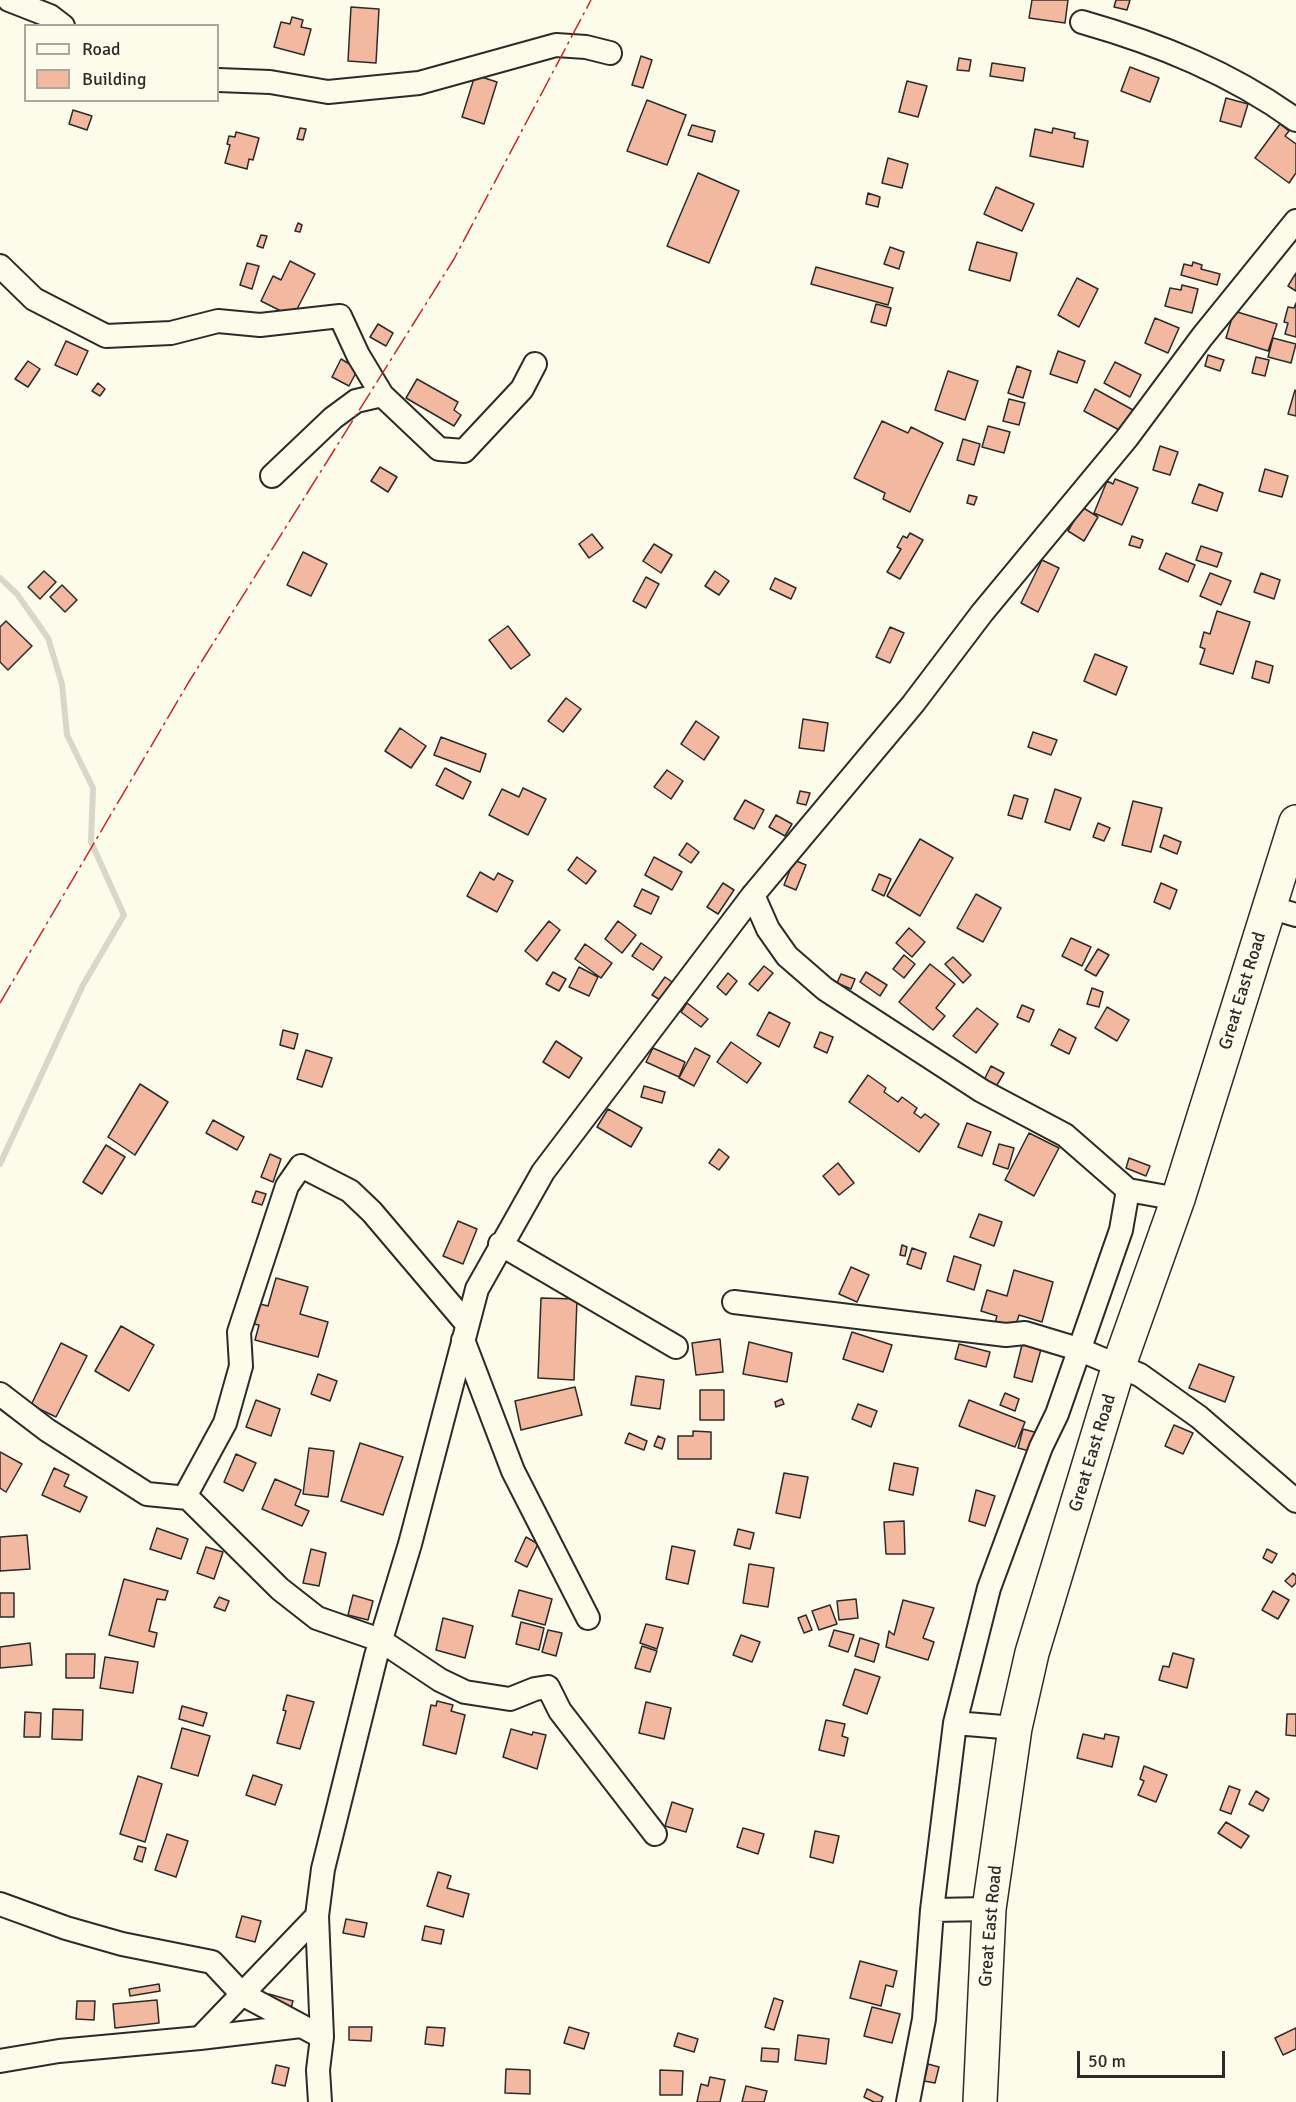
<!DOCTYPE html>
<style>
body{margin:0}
#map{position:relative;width:1296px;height:2102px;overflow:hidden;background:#fdfbea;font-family:Signika,sans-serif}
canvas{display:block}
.legend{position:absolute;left:24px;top:24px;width:195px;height:78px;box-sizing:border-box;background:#fdfbea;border:2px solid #a9a89e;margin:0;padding:8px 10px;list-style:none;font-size:18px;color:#2b2b2b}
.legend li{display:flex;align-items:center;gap:12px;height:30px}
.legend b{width:30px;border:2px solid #a9a89e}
.scale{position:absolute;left:1077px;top:2051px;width:148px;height:27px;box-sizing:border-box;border:3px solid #2b2b2b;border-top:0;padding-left:8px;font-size:18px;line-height:21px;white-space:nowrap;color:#2b2b2b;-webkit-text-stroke:4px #fdfbea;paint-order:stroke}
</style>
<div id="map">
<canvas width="1296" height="2102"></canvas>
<ul class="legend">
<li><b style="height:8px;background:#fdfbea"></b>Road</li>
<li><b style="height:16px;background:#f2b8a0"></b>Building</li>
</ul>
<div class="scale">50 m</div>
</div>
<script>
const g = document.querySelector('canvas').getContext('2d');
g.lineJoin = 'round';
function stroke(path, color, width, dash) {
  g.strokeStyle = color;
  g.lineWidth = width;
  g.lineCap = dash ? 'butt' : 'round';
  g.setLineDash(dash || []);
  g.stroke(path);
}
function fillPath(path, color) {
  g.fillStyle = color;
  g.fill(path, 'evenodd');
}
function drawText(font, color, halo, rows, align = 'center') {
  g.font = font + ' Signika,sans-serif';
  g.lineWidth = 4.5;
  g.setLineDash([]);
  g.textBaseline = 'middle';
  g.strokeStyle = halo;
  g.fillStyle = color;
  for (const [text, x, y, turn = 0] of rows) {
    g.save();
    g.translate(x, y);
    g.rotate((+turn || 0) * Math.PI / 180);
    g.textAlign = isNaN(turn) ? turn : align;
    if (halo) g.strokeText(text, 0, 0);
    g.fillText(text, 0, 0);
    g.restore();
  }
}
stroke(new Path2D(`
 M0 578 17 594 48 638 62 684 67 735 93 788 91 842 124 915 83 985 0 1164`), '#d8d7c9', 6);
const building = new Path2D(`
 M1032 0H1068L1065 23 1029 18Z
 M1116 0H1130L1127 10 1114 7Z
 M351 7 379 9 376 63 348 61Z
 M292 17 303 20 301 27 311 29 304 55 274 47 281 22 290 24Z
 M641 56 652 60 643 88 632 85Z
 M959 58 971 60 969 71 957 70Z
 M992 63 1025 68 1023 81 990 76Z
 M1130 67 1159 78 1150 102 1121 91Z
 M475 75 497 82 484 124 462 117Z
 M907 81 927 86 918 117 899 112Z
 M1226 98 1248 104 1241 127 1220 121Z
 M647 100 686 115 667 165 627 151Z
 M73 110 92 116 87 130 69 124Z
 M1280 124 1289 131 1285 136 1296 144V173L1289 183 1255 158Z
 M692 125 715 131 712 142 688 135Z
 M300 128 306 129 303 140 297 139Z
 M1053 128 1075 133 1074 138 1088 141 1083 167 1030 156 1035 129 1052 133Z
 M236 132 259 138 253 160 249 159 247 169 225 163 230 145 227 144 229 136 235 137Z
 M888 158 908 164 902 188 882 183Z
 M698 173 739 191 709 263 667 246Z
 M996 187 1034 204 1022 231 984 214Z
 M868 193 880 197 878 207 866 204Z
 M298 223 302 225 300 232 295 231Z
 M261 235 267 236 263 248 257 246Z
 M977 242 1017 253 1010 281 969 270Z
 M890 247 904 252 899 269 884 264Z
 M290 261 315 274 293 317 261 301 273 276 281 280Z
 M1193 262 1202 265 1201 269 1220 274 1217 285 1181 275 1184 264 1192 266Z
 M247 263 259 266 252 289 240 285Z
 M816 267 893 288 888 305 811 284Z
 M1296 273V291L1288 286Z
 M1077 278 1098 289 1079 327 1058 315Z
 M1182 285 1198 289 1192 313 1165 306 1170 288 1181 290Z
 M1296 303V337L1285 334 1288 323 1284 322 1288 307 1294 308Z
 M876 304 891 308 886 326 871 322Z
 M1234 311 1277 324 1268 351 1226 338Z
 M1155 318 1179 328 1168 353 1145 343Z
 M378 324 393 333 386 346 370 337Z
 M1273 338 1296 344 1291 363 1268 357Z
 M66 341 88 351 77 375 55 365Z
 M1058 351 1085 361 1077 383 1050 374Z
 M1208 355 1224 360 1220 371 1205 366Z
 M1256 357 1269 360 1265 376 1252 373Z
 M341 359 358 369 349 386 332 377Z
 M28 361 40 369 28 387 15 379Z
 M1115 362 1141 375 1130 397 1104 383Z
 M1017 366 1031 371 1023 398 1008 393Z
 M948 371 978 381 965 420 935 410Z
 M417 379 458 402 454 410 461 415 454 426 406 398Z
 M98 383 105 389 100 396 92 391Z
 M1095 389 1133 410 1121 431 1084 411Z
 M1295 390 1296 391V416L1288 414Z
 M1009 399 1025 403 1019 425 1003 421Z
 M882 421 908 433 911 427 943 443 910 512 883 499 885 493 854 478Z
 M988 426 1010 432 1004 453 982 447Z
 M963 439 980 444 974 465 957 460Z
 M1160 446 1178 452 1170 475 1153 470Z
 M380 467 397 477 388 492 371 481Z
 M1265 469 1288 476 1282 497 1259 491Z
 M1115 479 1138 488 1122 525 1094 513 1107 481 1113 484Z
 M1199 484 1223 493 1217 511 1192 503Z
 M969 495 977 497 974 505 967 503Z
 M1082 507 1098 517 1084 541 1068 531Z
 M910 533 923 540 900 579 887 572 901 549 897 547 903 536 907 538Z
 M592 534 603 548 589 558 579 544Z
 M1132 536 1143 540 1140 548 1129 545Z
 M654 544 672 555 661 573 643 561Z
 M1201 546 1222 553 1217 567 1196 560Z
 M303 552 327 564 311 596 287 585Z
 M1166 553 1195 565 1188 582 1159 569Z
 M1042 560 1059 568 1038 612 1021 603Z
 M44 571 56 582 40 599 28 587Z
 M715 571 729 581 719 595 705 586Z
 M1210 573 1231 581 1221 605 1200 596Z
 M1261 573 1280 580 1274 599 1254 592Z
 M646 577 659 584 646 608 633 601Z
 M775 578 796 588 791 599 770 589Z
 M62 585 77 600 65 612 50 597Z
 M1217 611 1250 622 1233 674 1200 664 1205 649 1200 647 1204 632 1210 634Z
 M6 621 32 646 8 670 0 662V627Z
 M508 626 530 655 511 669 489 640Z
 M890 627 904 633 890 663 876 657Z
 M1095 654 1127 667 1116 695 1084 681Z
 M1256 661 1273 666 1269 683 1252 678Z
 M566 698 581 709 563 732 548 721Z
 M803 719 828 723 824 751 799 748Z
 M696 721 719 737 704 760 681 744Z
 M400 728 426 746 411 768 385 751Z
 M1033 732 1057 740 1051 755 1028 747Z
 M441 737 486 754 480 772 434 755Z
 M445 768 471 782 463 799 436 785Z
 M667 770 683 781 671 799 654 787Z
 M523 788 546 799 528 835 489 815 502 789 519 797Z
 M1055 789 1081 798 1070 830 1045 822Z
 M800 791 810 793 806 805 797 803Z
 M1014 795 1028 799 1022 819 1008 815Z
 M745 800 764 810 754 829 734 819Z
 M1133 801 1162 808 1151 852 1122 845Z
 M776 815 792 824 785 836 769 827Z
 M1098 823 1110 828 1104 841 1093 837Z
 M1164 835 1181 842 1177 854 1160 847Z
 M920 839 953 858 920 916 887 896Z
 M687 843 699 852 691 863 679 855Z
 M577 857 596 871 586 884 568 870Z
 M654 857 682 872 672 890 645 875Z
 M794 860 806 865 796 890 784 885Z
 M480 872 494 880 498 873 513 881 497 912 467 896Z
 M879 874 891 879 884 896 872 890Z
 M723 883 734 890 718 914 707 907Z
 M1161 883 1177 890 1170 909 1154 902Z
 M642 889 659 897 651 914 634 906Z
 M976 894 1001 908 983 942 957 928Z
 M549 921 560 930 537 961 525 951Z
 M618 921 636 935 622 953 605 939Z
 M909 928 925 942 912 957 896 943Z
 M1071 938 1091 947 1082 966 1062 956Z
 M641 943 662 957 653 970 632 956Z
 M585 944 612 963 601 978 575 959Z
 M1098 949 1109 955 1096 976 1085 970Z
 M904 955 915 964 904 978 893 969Z
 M953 957 971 975 963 983 945 964Z
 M930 964 955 984 936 1008 945 1016 933 1030 899 1002Z
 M764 966 773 973 758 991 749 984Z
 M579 967 598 977 589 996 569 987Z
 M553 972 566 979 559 991 546 984Z
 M866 972 887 985 880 996 860 982Z
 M728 973 737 981 726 995 717 987Z
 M841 974 855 979 851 989 837 983Z
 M665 977 675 984 662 1001 652 995Z
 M1092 988 1103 992 1099 1007 1087 1004Z
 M687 1003 708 1019 701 1027 681 1012Z
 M1022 1005 1034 1010 1029 1022 1017 1017Z
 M1107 1007 1129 1020 1117 1041 1095 1028Z
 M977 1008 998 1024 976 1053 953 1036Z
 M769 1012 790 1023 779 1047 757 1035Z
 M1059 1029 1076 1038 1069 1054 1051 1045Z
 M283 1030 298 1034 294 1049 280 1045Z
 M820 1032 833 1037 827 1053 814 1047Z
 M556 1041 582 1058 569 1078 543 1062Z
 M731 1042 761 1063 747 1083 717 1062Z
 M653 1048 685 1062 679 1077 646 1062Z
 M695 1048 710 1056 694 1086 679 1078Z
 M306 1050 332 1058 322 1087 297 1079Z
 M991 1066 1004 1073 994 1090 982 1084Z
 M868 1075 886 1088 884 1092 898 1102 902 1097 917 1108 914 1113 921 1118 925 1114 939 1124 919 1152 849 1102Z
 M140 1084 168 1102 135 1155 108 1137Z
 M644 1086 665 1092 662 1103 641 1097Z
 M608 1109 642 1128 631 1147 597 1127Z
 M213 1120 244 1137 237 1150 206 1133Z
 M967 1123 991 1132 982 1156 958 1147Z
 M1029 1133 1059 1148 1034 1196 1005 1180Z
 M999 1144 1014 1148 1008 1169 993 1164Z
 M106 1145 125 1157 102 1194 83 1182Z
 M719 1149 729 1157 719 1170 709 1163Z
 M270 1154 281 1159 273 1182 261 1177Z
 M1129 1158 1150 1166 1146 1176 1126 1168Z
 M838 1163 854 1183 839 1195 823 1176Z
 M256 1191 266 1194 262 1205 252 1202Z
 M979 1214 1002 1222 994 1246 970 1237Z
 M458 1221 477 1229 463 1264 443 1256Z
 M902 1245 907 1247 905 1256 900 1255Z
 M912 1248 926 1253 921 1269 907 1264Z
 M954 1256 981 1265 974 1290 947 1281Z
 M851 1267 869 1275 857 1302 839 1294Z
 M1014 1270 1053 1282 1042 1322 1019 1315 1014 1331 994 1326 997 1316 981 1311 987 1290 1007 1296Z
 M276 1278 308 1287 300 1314 328 1322 318 1357 255 1340 259 1325 254 1324 260 1304 268 1306Z
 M541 1298 577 1299 574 1380 538 1378Z
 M121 1326 154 1345 129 1391 95 1371Z
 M852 1332 892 1345 883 1372 843 1359Z
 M1024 1337 1043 1342 1032 1382 1014 1377Z
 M720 1339 723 1372 696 1375 692 1343Z
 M749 1342 792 1353 787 1382 743 1374Z
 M61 1343 87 1356 56 1417 31 1405Z
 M959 1344 990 1352 986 1367 955 1359Z
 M1199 1364 1234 1377 1225 1402 1189 1388Z
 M318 1374 337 1381 330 1401 311 1394Z
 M636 1376 664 1380 660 1409 631 1405Z
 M575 1387 582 1415 521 1430 515 1401Z
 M700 1390H724V1420H700Z
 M1005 1393 1019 1399 1015 1411 1000 1405Z
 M782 1399 784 1404 776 1407 775 1402Z
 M256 1400 280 1409 271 1436 246 1427Z
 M969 1400 1025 1422 1015 1447 959 1426Z
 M858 1404 877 1411 871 1427 852 1419Z
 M1174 1425 1193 1433 1183 1454 1165 1446Z
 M1023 1429 1042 1434 1037 1453 1018 1448Z
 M693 1431 711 1432V1459H678V1436H693Z
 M629 1433 647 1441 644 1450 625 1443Z
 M658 1436 665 1439 662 1449 654 1446Z
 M360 1443 403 1457 383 1515 341 1501Z
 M309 1448 334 1451 328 1497 303 1494Z
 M0 1452 22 1464 6 1492 0 1488Z
 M236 1454 256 1463 243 1491 224 1482Z
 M894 1463 918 1468 913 1495 889 1490Z
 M54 1468 69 1475 64 1486 87 1497 80 1512 42 1495Z
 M784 1473 808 1477 800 1518 776 1513Z
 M275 1479 301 1490 295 1505 309 1511 302 1526 262 1509Z
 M976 1490 995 1496 985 1526 969 1521Z
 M904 1521 905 1554H886L884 1522Z
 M157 1528 188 1539 181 1559 150 1549Z
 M738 1529 754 1533 750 1549 734 1545Z
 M27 1535 30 1569 0 1571V1537Z
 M526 1537 538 1544 527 1567 515 1561Z
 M672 1546 695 1551 688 1584 666 1579Z
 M206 1547 223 1552 214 1579 197 1573Z
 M311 1549 326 1553 319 1586 303 1583Z
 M1267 1549 1277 1554 1272 1563 1263 1558Z
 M749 1564 774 1568 768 1607 743 1603Z
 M1293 1573 1296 1576V1583L1292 1587 1285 1581Z
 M124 1579 168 1591 165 1600 157 1599 149 1631 157 1633 154 1647 109 1635Z
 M519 1590 552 1599 545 1625 512 1616Z
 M1273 1591 1289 1600 1278 1619 1262 1610Z
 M0 1593H14V1617H0Z
 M353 1595 373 1601 368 1620 348 1615Z
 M219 1597 229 1601 225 1611 214 1607Z
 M856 1599 858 1618 839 1620 837 1601Z
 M903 1600 934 1608 923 1638 934 1642 928 1660 886 1647 889 1631 894 1635Z
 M830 1605 837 1624 819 1630 812 1611Z
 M806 1615 812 1630 804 1633 798 1618Z
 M443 1618 473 1626 465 1658 436 1650Z
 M521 1622 544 1628 539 1650 516 1644Z
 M646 1624 663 1628 657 1649 640 1643Z
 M548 1630 562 1633 556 1656 542 1652Z
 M834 1630 854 1635 848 1652 829 1646Z
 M741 1635 760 1642 752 1662 733 1655Z
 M860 1638 879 1644 874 1662 855 1656Z
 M30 1643 32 1665 0 1668V1647Z
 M642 1646 657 1651 650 1672 635 1668Z
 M1173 1653 1194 1659 1187 1688 1159 1680 1163 1666 1169 1667Z
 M66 1654H95L94 1678H66Z
 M105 1657 138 1662 133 1693 100 1688Z
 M855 1669 880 1677 867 1714 843 1705Z
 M287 1695 314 1702 300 1749 277 1743 286 1711 283 1710Z
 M437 1701 453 1705 451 1711 465 1715 456 1754 423 1745 431 1705 436 1706Z
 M646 1702 671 1708 664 1739 639 1733Z
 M182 1706 207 1713 203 1726 179 1719Z
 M53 1709 83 1710 82 1740 52 1739Z
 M25 1712 41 1713 40 1737H24Z
 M1287 1714H1296V1736L1286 1735Z
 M826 1720 845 1724 842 1736 848 1738 844 1756 819 1750Z
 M182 1728 210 1736 198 1776 171 1768Z
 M511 1729 532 1735 533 1732 546 1735 537 1769 503 1757Z
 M1083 1734 1104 1739 1105 1734 1119 1737 1112 1767 1077 1758Z
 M1144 1766 1167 1775 1156 1802 1138 1795 1144 1781 1140 1779Z
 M253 1775 282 1785 275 1805 246 1795Z
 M138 1776 162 1784 145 1842 120 1834Z
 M1229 1786 1240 1790 1231 1814 1220 1810Z
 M1256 1791 1269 1799 1263 1811 1249 1804Z
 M672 1802 693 1809 686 1832 665 1826Z
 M1226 1822 1249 1836 1241 1848 1218 1833Z
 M743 1828 764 1834 758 1854 737 1847Z
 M815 1831 839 1836 833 1863 810 1857Z
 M167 1834 188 1841 176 1877 155 1870Z
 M138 1846 146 1848 142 1862 134 1859Z
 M438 1872 451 1876 447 1888 469 1894 463 1917 427 1906Z
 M242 1916 261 1921 255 1942 236 1937Z
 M346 1919 367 1923 364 1937 343 1933Z
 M425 1926 444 1930 441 1944 422 1940Z
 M860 1961 897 1971 893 1987 886 1985 881 2006 850 1998Z
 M159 1984 160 1991 130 1996 129 1989Z
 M269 1994 293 2001 290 2012 266 2005Z
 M774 1998 783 2001 774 2030 765 2027Z
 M157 2000 159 2023 115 2028 113 2004Z
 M77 2001H95L94 2020 76 2019Z
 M872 2007 900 2014 892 2043 864 2036Z
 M349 2027H372L371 2041 349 2040Z
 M427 2027 445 2028 443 2046 425 2044Z
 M569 2027 589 2033 584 2049 564 2043Z
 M1296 2028V2049L1283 2055 1275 2038Z
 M678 2033 698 2039 694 2052 674 2046Z
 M798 2035 829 2039 826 2064 795 2060Z
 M762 2048 779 2049 778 2062 761 2061Z
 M928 2064 939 2067 935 2083 924 2081Z
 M276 2065 289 2068 285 2086 272 2083Z
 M506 2069 530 2070V2094L505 2093Z
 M660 2070 683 2071 682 2095H660Z
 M710 2077 725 2080 720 2102H697L701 2084 708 2086Z
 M746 2086 767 2091 764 2102H742Z
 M867 2089 883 2097 881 2102H874L864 2097Z`);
fillPath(building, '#f2b8a0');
stroke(building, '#2b2b2b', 1.5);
const minor = new Path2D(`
 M9 0 50 16 63 26
 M1082 22C1159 44 1231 73 1296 120
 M218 80 270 82 328 92 419 83 556 45 586 47 610 53
 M0 266 34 299 106 336 171 333 218 321 260 325 340 316 358 355 382 395
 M272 476 333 418 356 401 382 395 439 449 464 451 522 389 535 364
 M753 895 768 929 787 956 825 989 982 1091 1065 1135 1128 1190
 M1269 907 1296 915
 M500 1244 676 1347
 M734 1302 1006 1335 1025 1333 1078 1349 1140 1375 1199 1417 1296 1501
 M463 1340 513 1471 588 1618
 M0 1394 47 1430 147 1494 188 1498 280 1589 317 1618 380 1640 440 1680 465 1692 510 1699 535 1689 548 1687 560 1711 655 1834
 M188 1498V1491L225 1423 241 1366 239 1332 287 1186 301 1166 350 1191 372 1212 467 1324
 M955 1723 1015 1728
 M0 1904 66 1928 122 1944 212 1962 242 1994 322 2037
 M932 1910 989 1909
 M200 2038 301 2026
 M0 2061 59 2051 200 2038 317 1916
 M320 2102 318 2070 322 2037 317 1916 323 1869 376 1656 410 1544 477 1289 543 1172 753 895 913 704 982 613 1127 438 1202 337 1296 221
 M908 2102 924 2019 932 1910 955 1723 989 1588 1041 1447 1057 1414 1121 1230 1128 1190 1178 1199`);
const highway = new Path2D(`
 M980 2102 989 1909 1015 1728 1032 1653 1119 1365 1178 1199 1296 822`);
stroke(minor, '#2b2b2b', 26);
stroke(highway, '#2b2b2b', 36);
stroke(minor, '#fdfbea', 22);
stroke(highway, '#fdfbea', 33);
stroke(new Path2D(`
 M0 1003 190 680 454 259 591 0`), '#c62828', 1.5, [21, 4.5, 3, 4.5]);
drawText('18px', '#2b2b2b', '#fdfbea', [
 ["Great East Road",1243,991,-73],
 ["Great East Road",1093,1453,-73],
 ["Great East Road",991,1926,-85]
]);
</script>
